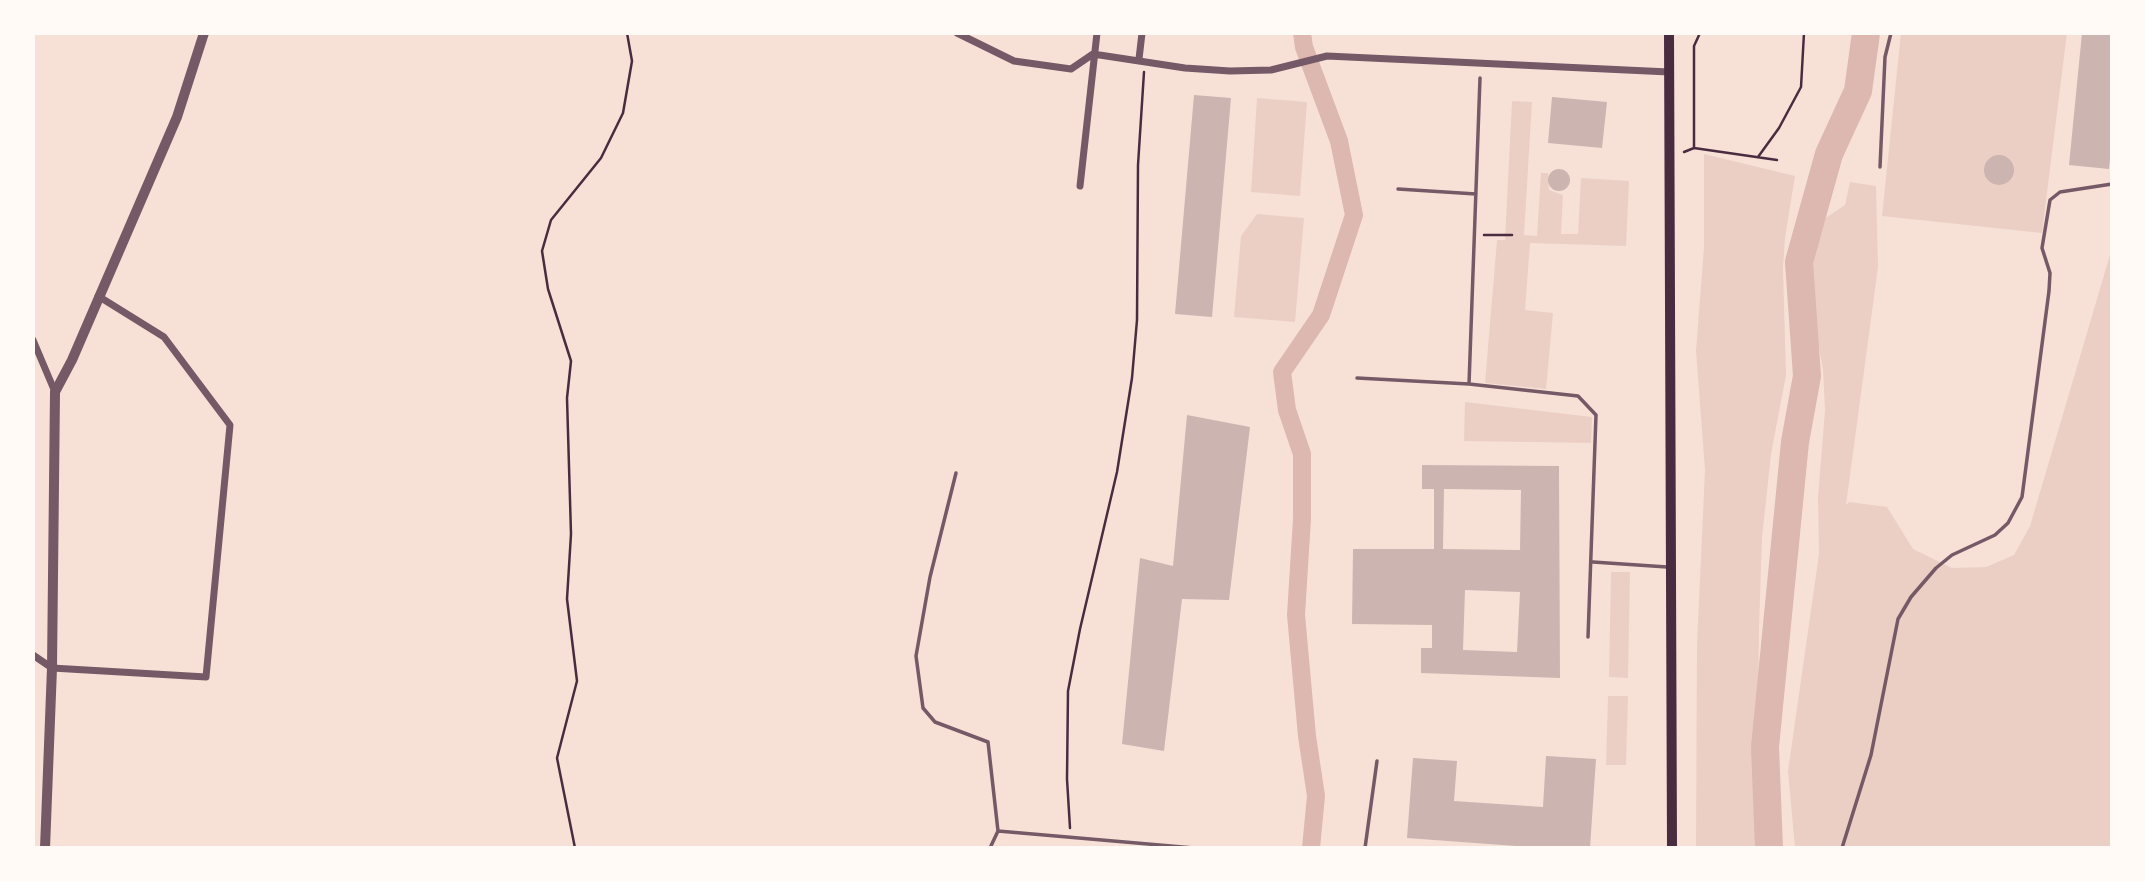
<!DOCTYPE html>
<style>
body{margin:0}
#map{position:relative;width:2145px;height:881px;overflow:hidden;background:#f7e1d7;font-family:Lora,serif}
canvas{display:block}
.frame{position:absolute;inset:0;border:35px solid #fffaf5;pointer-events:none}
</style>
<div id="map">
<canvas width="2145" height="881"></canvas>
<div class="frame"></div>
</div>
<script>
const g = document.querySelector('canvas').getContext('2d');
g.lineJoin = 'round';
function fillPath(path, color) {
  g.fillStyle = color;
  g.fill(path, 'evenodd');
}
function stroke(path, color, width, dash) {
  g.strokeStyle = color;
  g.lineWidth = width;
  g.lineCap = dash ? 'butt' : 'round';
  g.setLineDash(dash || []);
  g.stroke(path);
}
fillPath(new Path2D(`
 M1901 33H2067L2042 233 1882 216Z
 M1257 98 1307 102 1300 196 1251 192Z
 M1512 101 1532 102 1524 235 1537 236 1541 173H1548L1549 190 1563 195 1561 234H1578L1581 178 1629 181 1626 246 1530 243 1525 310 1553 313 1546 389 1485 383 1497 240H1505Z
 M1704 154 1795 176 1785 238 1783 268 1786 375 1771 454 1762 538 1759 628 1758 721 1762 797 1758 848H1696L1697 644 1705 470 1696 351 1704 247Z
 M1850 182 1876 186 1878 267 1846 505 1849 502 1887 507 1913 549 1952 568 1986 567 2014 555 2030 526 2112 248V848H1795L1788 771 1819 554 1818 497 1825 410 1823 369 1806 281 1818 223 1845 205Z
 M1257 214 1304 218 1295 322 1234 317 1241 236Z
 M1465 402 1592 417 1591 443 1464 441Z
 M1611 572H1630L1628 678 1609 677Z
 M1608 696H1628L1626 765H1606Z`), '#ebcfc5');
stroke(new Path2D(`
 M1302 33 1304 47 1339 141 1354 215 1321 315 1282 372 1287 410 1302 454V519L1296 615 1307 736 1316 796 1311 848`), '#dcb8b0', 18);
stroke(new Path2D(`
 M1769 848 1765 747 1795 442 1807 376 1799 262 1829 154 1858 91 1866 33`), '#dcb8b0', 28);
fillPath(new Path2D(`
 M2082 33H2112V141L2109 169 2069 165Z
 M1194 95 1231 98 1212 317 1175 314Z
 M1552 97 1607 102 1602 148 1548 143Z
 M1984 170a15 15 0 1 1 30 0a15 15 0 1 1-30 0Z
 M1548 180a11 11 0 1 1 22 0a11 11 0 1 1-22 0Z
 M1187 415 1250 427 1229 600 1182 599 1164 751 1122 744 1140 558 1173 566Z
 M1422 465 1559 466 1560 678 1421 673V648H1432V625L1352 624 1353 549H1434V489H1422ZM1444 489 1521 490 1520 550 1443 549ZM1465 590 1520 592 1517 652 1463 650Z
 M1546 756 1596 759 1590 848H1543L1407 838 1413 758 1457 761 1454 801 1543 807Z`), '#ccb4b1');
stroke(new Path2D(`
 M1694 148V46L1700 33
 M1684 152 1694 148 1777 160
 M1758 157 1779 128 1801 87 1804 33
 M1484 235H1512
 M1070 828 1067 779 1068 691 1080 629 1117 472 1132 378 1137 320 1138 165 1144 72
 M575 848 557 758 577 681 567 599 571 534 567 398 571 361 548 289 542 251 551 220 601 158 623 113 632 61 627 33`), '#4a2c40', 2.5);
stroke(new Path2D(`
 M1880 167 1885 57 1891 33
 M1398 189 1476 194
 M1357 378 1469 384 1578 396 1596 415 1588 637
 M1469 384 1480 78
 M956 473 930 577 916 656 923 708 935 722 988 742 998 831 990 848
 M1593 562 1667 567
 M998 831 1194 848
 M1365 848 1377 761
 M1842 848 1871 755 1898 619 1911 597 1936 568 1952 555 1995 535 2008 523 2022 497 2049 291 2050 273 2042 248 2050 200 2060 192 2112 184`), '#755966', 3.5);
stroke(new Path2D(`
 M957 33 1014 61 1071 69 1093 54 1185 68 1230 71 1271 70 1327 56 1669 72
 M1139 59 1142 33
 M1080 186 1097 33
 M33 340 55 392
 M33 655 52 668 206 677 230 425 164 337 98 296`), '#755966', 7);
stroke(new Path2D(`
 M45 848 52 668 55 392 72 360 177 117 204 33`), '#755966', 10);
stroke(new Path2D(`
 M1669 33 1672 848`), '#4a2c40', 10);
</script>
